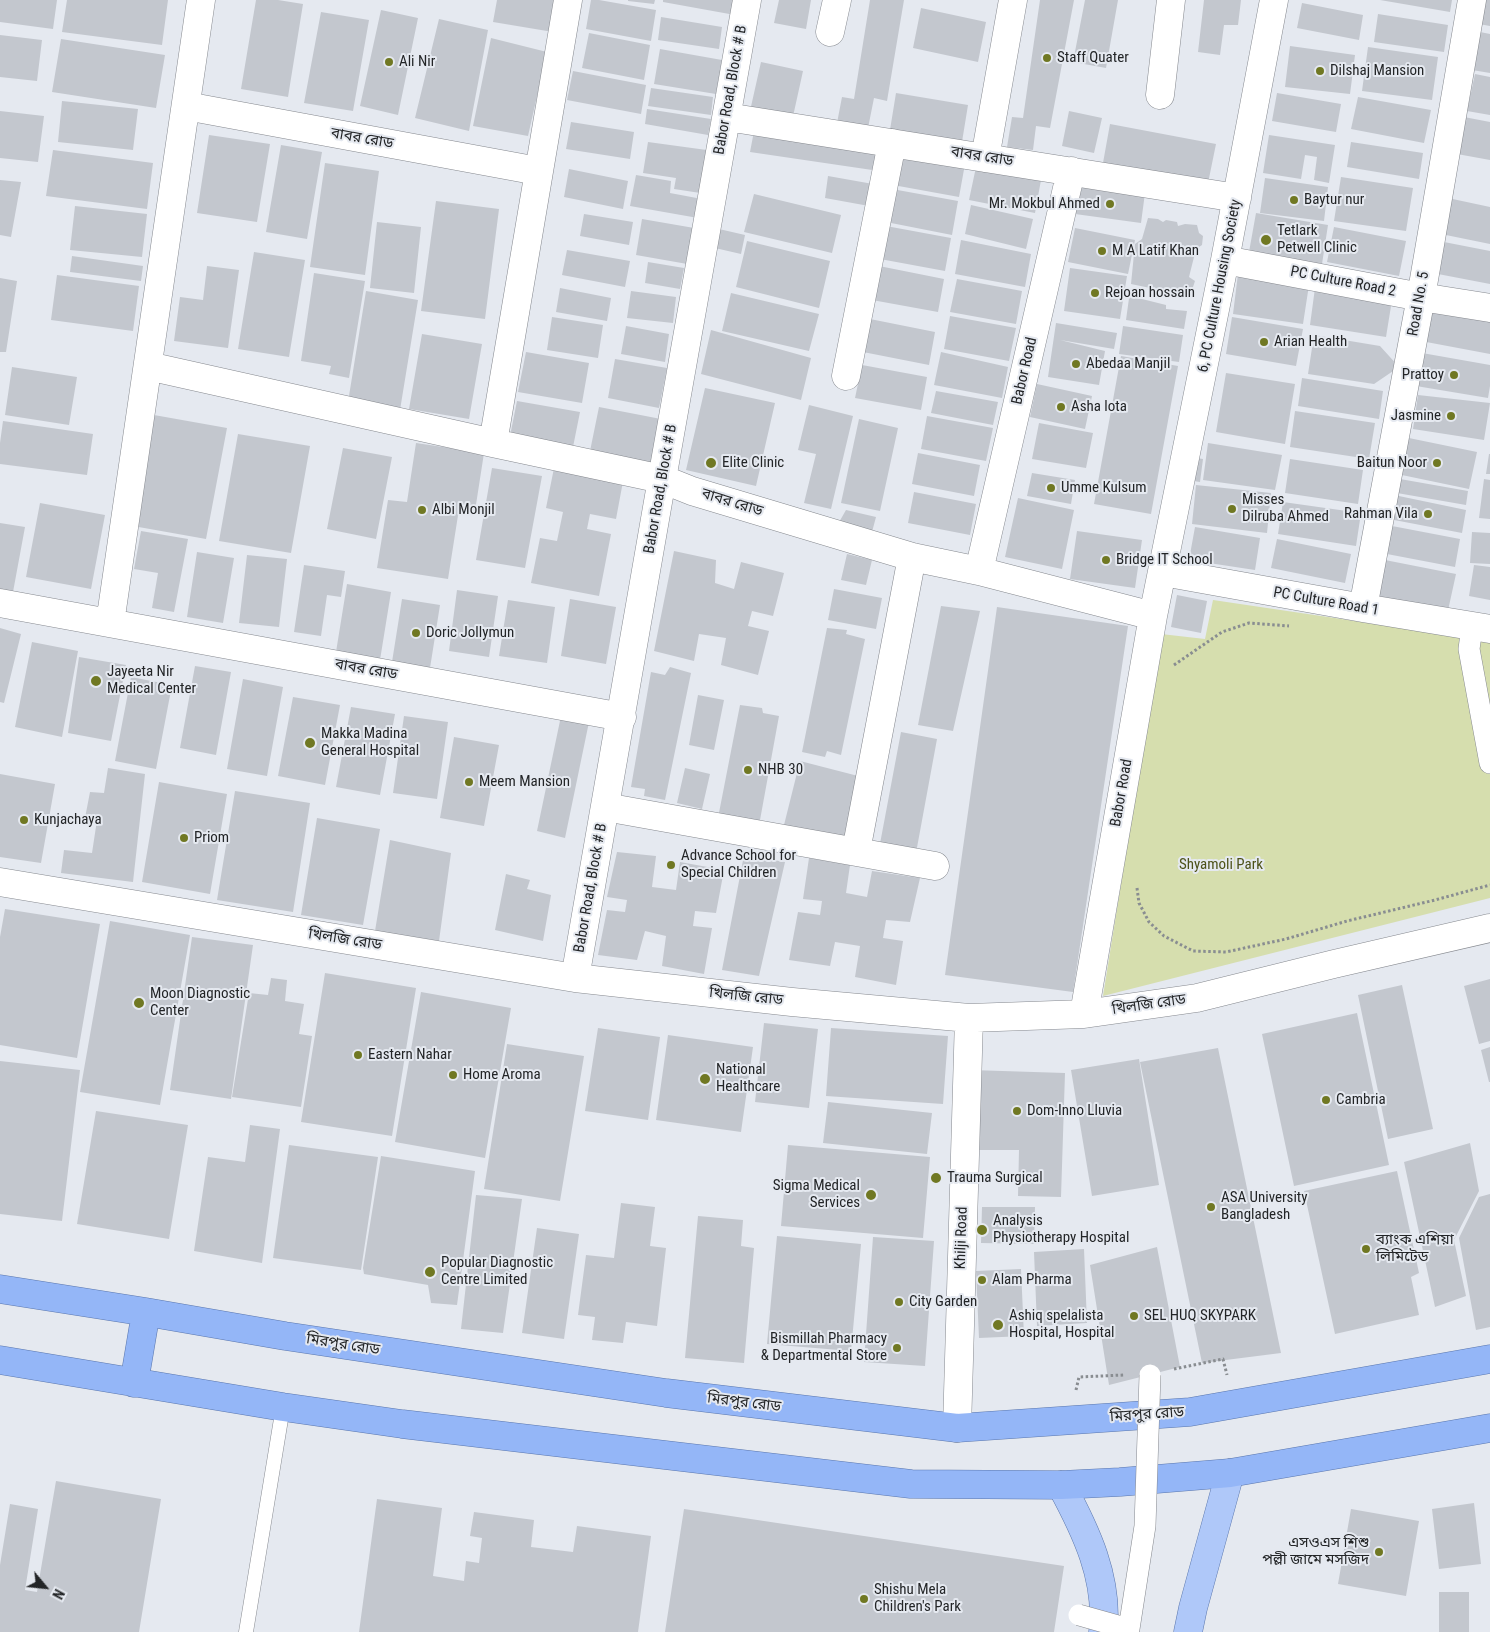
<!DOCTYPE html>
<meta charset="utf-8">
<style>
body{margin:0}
#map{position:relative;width:1490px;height:1632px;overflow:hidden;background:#e5e9f0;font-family:"Roboto Condensed",sans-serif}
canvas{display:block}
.north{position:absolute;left:20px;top:1562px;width:50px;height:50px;-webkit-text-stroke:4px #e5e9f0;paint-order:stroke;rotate:118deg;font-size:14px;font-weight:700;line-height:20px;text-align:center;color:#232527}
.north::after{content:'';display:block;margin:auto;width:18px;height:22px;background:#232527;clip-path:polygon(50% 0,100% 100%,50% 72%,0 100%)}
</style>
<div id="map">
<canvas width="1490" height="1632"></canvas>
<div class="north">N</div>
</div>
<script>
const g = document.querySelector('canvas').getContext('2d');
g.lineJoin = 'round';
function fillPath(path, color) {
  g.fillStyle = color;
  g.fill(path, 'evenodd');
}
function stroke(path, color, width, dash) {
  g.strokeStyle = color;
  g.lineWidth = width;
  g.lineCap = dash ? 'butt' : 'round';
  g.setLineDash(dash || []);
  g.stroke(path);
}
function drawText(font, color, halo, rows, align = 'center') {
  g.font = font + ' "Roboto Condensed","Noto Sans Bengali",sans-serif';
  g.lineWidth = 4;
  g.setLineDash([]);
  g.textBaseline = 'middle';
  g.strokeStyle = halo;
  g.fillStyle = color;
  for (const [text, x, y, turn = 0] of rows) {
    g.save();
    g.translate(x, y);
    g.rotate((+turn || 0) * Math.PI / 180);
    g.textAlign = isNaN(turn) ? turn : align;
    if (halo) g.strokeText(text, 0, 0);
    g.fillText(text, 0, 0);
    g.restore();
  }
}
fillPath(new Path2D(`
 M1213 600 1490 641V898L1103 996 1161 634 1205 639Z`), '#d6deae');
fillPath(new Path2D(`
 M0 0H57L53 29 0 22Z
 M67 0H168L162 45 62 32Z
 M256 0H278L303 4 288 97 241 89Z
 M497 0H559L553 32 493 22Z
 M591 0H599L656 10 651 41 586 29Z
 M628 0H655L654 4 628 1Z
 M663 0H738L735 15 663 2Z
 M779 0H811L806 29 774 23Z
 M870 0H904L887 101 874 98 868 128 837 123 842 97 854 99Z
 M1040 0H1074L1050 128 1036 126 1033 150 1007 147 1012 117 1023 118Z
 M1085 0H1118L1106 68 1073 62Z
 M1204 0H1241L1238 25H1224L1220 55 1198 52Z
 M1380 0H1452L1450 12Z
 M1483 0H1490V26L1479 24Z
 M1302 3 1363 15 1359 40 1297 28Z
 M921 8 986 22 978 62 913 48Z
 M381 10 418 18 398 115 360 106Z
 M321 12 369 20 353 111 304 103Z
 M1378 14 1448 25 1444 52 1374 42Z
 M661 17 722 27 719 49 658 40Z
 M439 19 488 30 469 131 415 118Z
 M1480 32 1490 34V73L1472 70Z
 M589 33 650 45 644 80 582 68Z
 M0 35 42 40 37 81 0 77Z
 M491 38 547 52 528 136 473 126Z
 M61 39 165 55 156 108 52 92Z
 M1290 46 1355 55 1350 94 1285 87Z
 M1368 47 1438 57 1432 100 1362 91Z
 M660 49 722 60 716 94 654 84Z
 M761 62 803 71 792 121 750 111Z
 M573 71 646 85 641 114 567 100Z
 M1475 74 1490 77V115L1467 111Z
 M651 88 713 97 711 115 648 106Z
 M896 93 968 105 961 148 889 136Z
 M1277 93 1341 104 1336 132 1272 121Z
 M1358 97 1431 110 1424 143 1351 129Z
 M62 101 138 109 133 150 58 142Z
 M647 109 711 119 708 135 645 124Z
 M0 111 44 116 38 162 0 158Z
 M1069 111 1102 118 1094 153 1062 146Z
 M1464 117 1490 122V160L1457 154Z
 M571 122 634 132 630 159 566 149Z
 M1110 124 1216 144 1206 193 1101 174Z
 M755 126 882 146 879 171 750 152Z
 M209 135 270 144 257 222 197 213Z
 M1269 135 1335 145 1329 183 1314 180 1317 157 1305 155 1301 179 1263 173Z
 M648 142 714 151 707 194 674 189 676 178 643 173Z
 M1351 142 1423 153 1419 179 1347 167Z
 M281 145 322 152 307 239 266 232Z
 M53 150 153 163 147 209 46 196Z
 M900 152 965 164 959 197 893 185Z
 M325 163 379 171 365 275 310 267Z
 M976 167 1041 180 1035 213 969 200Z
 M569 169 628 181 623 209 564 197Z
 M636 175 671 181 670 193 702 199 698 218 630 206Z
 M828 176 873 184 869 206 825 198Z
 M1341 177 1413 188 1406 231 1334 221Z
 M1265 178 1328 187 1324 221 1260 213Z
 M0 180 21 182 11 237 0 235Z
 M1080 185 1145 193 1141 223 1075 214Z
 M892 189 958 201 952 235 886 222Z
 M754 194 841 215 832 253 744 232Z
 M1448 198 1490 207V244L1441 234Z
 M436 201 499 209 485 319 421 311Z
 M971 205 1033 219 1026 249 965 234Z
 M75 206 147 214 142 257 70 250Z
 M1256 213 1328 225 1322 264 1249 252Z
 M584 214 633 222 629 245 580 236Z
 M1148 218 1158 219 1163 222 1166 220 1177 222 1178 226 1185 224 1197 225 1199 233 1203 236 1202 245 1196 249 1189 277 1195 281 1192 290 1184 295 1131 284 1135 244 1142 239Z
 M642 219 700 229 693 265 636 255Z
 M377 222 421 227 414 293 370 288Z
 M886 226 951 238 945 271 880 259Z
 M1334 227 1406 241 1399 276 1327 262Z
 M1075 228 1135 240 1128 274 1068 262Z
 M719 229 745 235 741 254 715 248Z
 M961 240 1031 254 1025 287 955 274Z
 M747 241 830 261 819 308 736 287Z
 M1444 242 1490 251V284L1438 274Z
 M567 250 630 261 625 287 562 275Z
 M254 252 305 260 289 357 238 349Z
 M72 256 143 266 141 281 70 272Z
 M648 262 684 268 680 289 645 283Z
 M207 266 239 270 228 348 174 341 180 297 203 300Z
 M879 266 944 279 938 312 872 300Z
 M1070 268 1127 276 1120 319 1064 311Z
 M314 273 365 281 349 378 329 374 331 366 301 361Z
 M1238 274 1309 285 1303 324 1233 314Z
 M57 275 139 286 133 331 51 320Z
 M0 278 17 281 6 352H0Z
 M957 279 1022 291 1016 324 950 312Z
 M560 288 611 298 607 321 556 312Z
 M1315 288 1392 300 1386 337 1310 325Z
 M366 291 418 300 400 410 348 402Z
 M631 291 676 297 673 323 627 318Z
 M1130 291 1144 293 1142 299 1166 305V309L1187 311 1184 329 1126 320Z
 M731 293 819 314 809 351 722 331Z
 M1429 299 1490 310V354L1421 341Z
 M950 316 1016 328 1009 361 944 349Z
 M552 317 603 325 598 358 547 350Z
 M1232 317 1303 329 1296 366 1226 354Z
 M870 319 935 332 929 365 863 352Z
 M1056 323 1117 333 1114 349 1060 340 1105 351 1099 385 1048 377Z
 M626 326 669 334 665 362 621 354Z
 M1123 326 1183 335 1179 362 1119 354Z
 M711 330 811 358 801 400 701 374Z
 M422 334 482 344 469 419 409 409Z
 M1314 335 1380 346 1399 367 1374 384 1308 374Z
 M526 352 589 363 582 403 518 392Z
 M941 352 1008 367 1002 398 934 385Z
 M1422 353 1490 365V386L1488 398 1416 386Z
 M1121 356 1178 366 1151 514 1094 504Z
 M615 359 667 368 659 408 608 398Z
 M862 365 927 377 921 410 855 398Z
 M12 367 77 377 69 425 5 415Z
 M1226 373 1295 384 1285 444 1216 432Z
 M1302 378 1383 391 1379 419 1298 406Z
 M1037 384 1092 396 1085 429 1030 417Z
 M705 388 775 403 756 486 686 470Z
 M936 391 998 402 993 425 931 413Z
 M1418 395 1490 403 1484 440 1413 429Z
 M517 401 580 412 572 452 509 441Z
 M809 405 853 416 831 509 804 503 816 454 798 450Z
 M599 407 661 419 651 469 589 456Z
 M1295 411 1375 423 1369 459 1290 447Z
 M154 415 227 428 206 539 133 526Z
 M927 416 993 428 986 461 921 449Z
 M859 419 898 428 880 511 841 503Z
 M3 421 93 434 87 475 0 464V443Z
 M1039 423 1093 433 1086 468 1032 459Z
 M238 434 310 446 291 553 219 541Z
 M1404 437 1477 452 1469 489 1397 474Z
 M416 443 484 453 475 511 459 509 448 579 377 568 388 500 407 502Z
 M1208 443 1282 455 1275 490 1203 480Z
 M343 448 392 457 376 539 327 529Z
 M918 453 980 465 974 496 912 484Z
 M1489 454H1490V474H1486Z
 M1189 457 1203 459 1200 482 1186 480Z
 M1290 459 1363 470 1358 504 1285 493Z
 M555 463 624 476 616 519 590 514 587 529 611 534 599 596 531 583 540 538 557 541 563 512 546 508Z
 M492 468 542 476 525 568 476 560Z
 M1032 473 1075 480 1071 504 1027 496Z
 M1400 479 1468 491 1466 505 1397 493Z
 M1484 479 1490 480V519L1479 518Z
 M1196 485 1271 493 1267 533 1192 524Z
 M914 492 976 504 970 535 908 523Z
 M1394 495 1466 510 1462 533 1389 519Z
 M1018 498 1074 510 1062 569 1005 557Z
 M1283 502 1361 513 1356 546 1278 534Z
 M40 503 105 515 91 589 26 577Z
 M846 510 876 517 872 532 838 524Z
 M0 523 25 527 13 592 0 589Z
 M1392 526 1460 539 1455 567 1387 554Z
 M1195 527 1260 538 1255 570 1189 560Z
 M141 531 188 539 174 612 152 608 158 573 134 569Z
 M1077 531 1142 540 1135 588 1070 579Z
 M1472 532 1490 533V564L1470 563Z
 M1277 539 1351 554 1345 583 1271 568Z
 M674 551 716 560 715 583 734 589 741 562 784 573 773 616 752 611 748 626 769 631 758 675 721 665 726 638 699 634 694 661 654 651Z
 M197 552 234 558 223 623 187 617Z
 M847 554 872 560 866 585 841 580Z
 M247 555 287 559 279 627 239 623Z
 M1385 560 1456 574 1447 615 1376 601Z
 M304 565 345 571 341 597 327 595 321 636 294 632Z
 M1474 565 1490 567V600L1469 596Z
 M347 584 391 592 380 660 336 652Z
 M834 589 882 598 876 629 828 620Z
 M457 590 498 596 489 657 449 651Z
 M1177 595 1207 601 1201 633 1171 627Z
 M402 599 440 605 430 668 392 662Z
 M570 599 616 607 606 664 561 656Z
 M508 600 555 607 547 663 499 656Z
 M941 606 980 611 953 731 918 725Z
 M997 607 1128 626 1073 992 945 975Z
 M0 628 21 634 4 703 0 702Z
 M827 628 847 630 846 634 865 639 841 755 827 751 825 757 802 752Z
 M32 642 78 651 62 737 15 727Z
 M79 657 126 665 111 741 68 733Z
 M195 666 231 672 216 755 180 748Z
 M670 667 691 673 665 800 644 796 645 789 631 787 651 672 665 675Z
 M131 677 172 685 156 769 115 761Z
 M243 679 283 687 267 776 227 769Z
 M698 695 724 700 714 750 689 745Z
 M293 697 340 705 325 785 278 776Z
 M740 705 762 708 763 713 779 716 758 831 717 823Z
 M351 707 395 714 380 795 336 787Z
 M404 716 448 722 437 799 393 793Z
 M561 716 589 722 565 838 537 831Z
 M901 732 937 739 916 853 879 849Z
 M454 737 499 745 484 826 440 818Z
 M800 761 862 777 845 841 784 825Z
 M108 768 145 774 133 882 61 873 64 850 92 853 97 820 85 818 90 792 104 793Z
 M685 768 710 774 702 809 677 803Z
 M0 774 55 784 41 863 0 857Z
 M159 782 227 794 210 894 142 882Z
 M235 791 310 803 293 912 217 900Z
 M317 818 380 829 363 925 301 915Z
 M390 840 451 853 439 941 375 931Z
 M617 852 656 856 652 887 676 890 680 862 724 870 716 913 695 911 693 926 712 928 704 974 662 966 666 936 645 931 637 960 598 955 607 910 625 912 627 900 607 897Z
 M744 855 785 862 759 976 722 970Z
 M809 858 850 865 846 893 867 897 872 871 920 878 910 922 886 920 883 938 903 941 896 985 855 977 860 946 835 942 830 966 789 960 798 912 820 915 822 901 803 899Z
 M506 874 530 880 527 889 551 895 543 941 495 930Z
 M5 909 100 924 77 1058 0 1045V937Z
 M110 921 190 935 160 1105 80 1092Z
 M192 937 253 945 231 1099 170 1090Z
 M325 973 416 988 392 1136 301 1122Z
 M271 978 287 980 285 1001 304 1004 299 1034 312 1036 301 1107 232 1097 249 993 268 995Z
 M1490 979V1041L1479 1044 1464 986Z
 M1402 985 1433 1129 1388 1139 1358 995Z
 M421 992 511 1008 485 1158 395 1142Z
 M1357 1013 1389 1165 1294 1186 1262 1034Z
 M764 1023 818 1029 809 1108 755 1102Z
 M598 1028 660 1037 648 1120 585 1111Z
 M831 1028 948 1036 943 1104 826 1096Z
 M668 1035 753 1047 741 1132 656 1120Z
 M507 1044 584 1056 560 1201 484 1189Z
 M1490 1047V1082H1489L1481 1050Z
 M1218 1048 1281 1353 1202 1363 1140 1062Z
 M1139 1059 1159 1185 1092 1196 1071 1070Z
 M0 1061 80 1070 62 1221 0 1214Z
 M971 1070 1065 1073 1061 1197 1018 1196 1019 1150H969Z
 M828 1102 932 1113 927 1154 823 1143Z
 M96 1111 188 1125 169 1239 77 1224Z
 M250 1125 280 1129 262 1263 194 1251 208 1157 245 1162Z
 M1470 1143 1479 1191 1454 1240 1466 1296 1435 1307 1404 1162Z
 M289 1145 378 1157 361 1270 273 1258Z
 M788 1145 930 1157 923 1238 781 1226Z
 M381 1156 475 1171 457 1305 431 1303 428 1285 364 1274 363 1268Z
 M1397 1171 1419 1273 1411 1277 1419 1315 1335 1334 1304 1191Z
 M1490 1194V1327L1476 1330 1459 1238 1479 1197Z
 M476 1195 522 1199 503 1333 461 1329Z
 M621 1203 655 1207 650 1246 666 1248 657 1326 626 1322 623 1343 592 1340 595 1317 578 1315 586 1255 614 1258Z
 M982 1207H1035L1034 1244 981 1243Z
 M698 1216 743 1220 741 1246 754 1248 744 1363 685 1358Z
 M537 1228 579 1234 564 1339 522 1333Z
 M777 1236 861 1244 851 1351 767 1344Z
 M873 1237 934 1241 925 1366 864 1362Z
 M1157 1247 1180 1367 1109 1385 1090 1265Z
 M1084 1249 1087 1323 1037 1326 1034 1252Z
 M1021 1269 1024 1336 979 1338 976 1271Z
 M56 1481 161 1499 139 1632H0V1565L10 1504 38 1509 25 1590 37 1592Z
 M377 1499 442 1508 433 1576 464 1581 466 1561 479 1563 482 1538 470 1536 474 1512 534 1520 531 1547 573 1552 577 1526 651 1536 638 1632H359Z
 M1474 1503 1481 1564 1439 1569 1432 1509Z
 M684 1509 1064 1566 1054 1632H665Z
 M1351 1509 1419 1521 1406 1596 1338 1584Z
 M1439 1592H1469V1632H1439Z`), '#c3c7ce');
const service = new Path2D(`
 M246 1632 283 1407`);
const pedestrian = new Path2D(`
 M1472 627 1469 649 1490 763`);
const minor = new Path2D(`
 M830 32 837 0
 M1160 95 1171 0
 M186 106 538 171
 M727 117 1237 198
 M985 158 1013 0
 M1225 260 1421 297 1490 308
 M148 366 493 443 662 479 692 491 912 557 979 571 1153 616
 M846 376 892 143
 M493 443 568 0
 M979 571 1071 171
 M1163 572 1363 608 1490 629
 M0 603 622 717
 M1363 608 1421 297 1472 0
 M110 623 201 0
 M605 807 935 866
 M856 851 912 557
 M0 882 575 978 792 1002 969 1018 1084 1014 1197 998 1334 964 1490 928
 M575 978 662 479 747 0
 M1084 1014 1153 616 1225 260 1274 0
 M957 1428 969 1018`);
const primary = new Path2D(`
 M1061 1485C1086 1531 1109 1579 1103 1632
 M1188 1632 1193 1608 1230 1473`);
const trunk = new Path2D(`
 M0 1289 146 1312 285 1336 666 1393 957 1428 1190 1412 1490 1359
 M0 1360 283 1407 402 1424 911 1484 1061 1485 1120 1482 1230 1473 1490 1428
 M134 1383 146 1312`);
stroke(service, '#86898f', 15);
stroke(pedestrian, '#86898f', 22);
stroke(minor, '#86898f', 29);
stroke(primary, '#5b77ad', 29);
stroke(trunk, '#5b77ad', 29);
stroke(new Path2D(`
 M1174 665 1222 632 1249 623 1289 626
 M1137 888 1139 903 1149 922 1164 936 1193 951 1226 952 1286 939 1347 921 1435 900 1490 885
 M1174 1369 1223 1359 1227 1375
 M1076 1390 1079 1377 1124 1375`), '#898d91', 3, [2.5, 2.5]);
stroke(service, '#fff', 14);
stroke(pedestrian, '#fff', 21);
stroke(minor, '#fff', 28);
stroke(primary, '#afc8f9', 28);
stroke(trunk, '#94b6f7', 28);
const pedestrianBridge = new Path2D(`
 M1079 1615 1129 1629 1145 1526 1150 1375`);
stroke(pedestrianBridge, '#86898f', 22, []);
stroke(pedestrianBridge, '#fff', 21);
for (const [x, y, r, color] of [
 [1047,58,5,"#707823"],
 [389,62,5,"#707823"],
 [1320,71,5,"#707823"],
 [1294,200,5,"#707823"],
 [1110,204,5,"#707823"],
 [1266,240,6,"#707823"],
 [1102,251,5,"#707823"],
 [1095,293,5,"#707823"],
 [1264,342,5,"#707823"],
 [1076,364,5,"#707823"],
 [1454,375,5,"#707823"],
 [1061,407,5,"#707823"],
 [1451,416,5,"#707823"],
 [711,463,6,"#707823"],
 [1437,463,5,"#707823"],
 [1051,488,5,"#707823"],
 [1232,509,5,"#707823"],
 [422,510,5,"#707823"],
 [1428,514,5,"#707823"],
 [1106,560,5,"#707823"],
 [416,633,5,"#707823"],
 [96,681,6,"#707823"],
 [310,743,6,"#707823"],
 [748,770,5,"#707823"],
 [469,782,5,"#707823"],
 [24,820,5,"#707823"],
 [184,838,5,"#707823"],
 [671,865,5,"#707823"],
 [139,1003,6,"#707823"],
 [358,1055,5,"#707823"],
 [453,1075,5,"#707823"],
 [705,1079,6,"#707823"],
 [1326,1100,5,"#707823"],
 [1017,1111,5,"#707823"],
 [936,1178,6,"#707823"],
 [871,1195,6,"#707823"],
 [1211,1207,5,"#707823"],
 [982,1230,6,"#707823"],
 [1366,1249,5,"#707823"],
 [430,1272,6,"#707823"],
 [982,1280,5,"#707823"],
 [899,1302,5,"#707823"],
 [1134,1316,5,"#707823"],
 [998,1325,6,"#707823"],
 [897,1348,5,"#707823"],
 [1379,1552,5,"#707823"],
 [864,1599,5,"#707823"]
]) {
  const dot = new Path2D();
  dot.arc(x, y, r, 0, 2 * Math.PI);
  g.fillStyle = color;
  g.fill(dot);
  stroke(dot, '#e5e9f0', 2);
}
drawText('15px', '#232527', '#e5e9f0', [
 ["Staff Quater",1057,58],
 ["Ali Nir",399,62],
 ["Dilshaj Mansion",1330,71],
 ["Baytur nur",1304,200],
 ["Mr. Mokbul Ahmed",1100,204,"right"],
 ["Tetlark",1277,231],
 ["Petwell Clinic",1277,248],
 ["M A Latif Khan",1112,251],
 ["Rejoan hossain",1105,293],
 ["Arian Health",1274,342],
 ["Abedaa Manjil",1086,364],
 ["Prattoy",1444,375,"right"],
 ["Asha lota",1071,407],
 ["Jasmine",1441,416,"right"],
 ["Elite Clinic",722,463],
 ["Baitun Noor",1427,463,"right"],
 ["Umme Kulsum",1061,488],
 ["Misses",1242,500],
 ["Dilruba Ahmed",1242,517],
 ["Albi Monjil",432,510],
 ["Rahman Vila",1418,514,"right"],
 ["Bridge IT School",1116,560],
 ["Doric Jollymun",426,633],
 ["Jayeeta Nir",107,672],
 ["Medical Center",107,689],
 ["Makka Madina",321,734],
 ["General Hospital",321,751],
 ["NHB 30",758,770],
 ["Meem Mansion",479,782],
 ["Kunjachaya",34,820],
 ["Priom",194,838],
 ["Advance School for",681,856],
 ["Special Children",681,873],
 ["Moon Diagnostic",150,994],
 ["Center",150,1011],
 ["Eastern Nahar",368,1055],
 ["National",716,1070],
 ["Healthcare",716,1087],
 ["Home Aroma",463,1075],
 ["Cambria",1336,1100],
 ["Dom-Inno Lluvia",1027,1111],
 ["Trauma Surgical",947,1178],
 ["Sigma Medical",860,1186,"right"],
 ["Services",860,1203,"right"],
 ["ASA University",1221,1198],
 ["Bangladesh",1221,1215],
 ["Analysis",993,1221],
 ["Physiotherapy Hospital",993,1238],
 ["ব্যাংক এশিয়া",1376,1240],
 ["লিমিটেড",1376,1257],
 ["Popular Diagnostic",441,1263],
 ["Centre Limited",441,1280],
 ["Alam Pharma",992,1280],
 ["City Garden",909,1302],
 ["Ashiq spelalista",1009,1316],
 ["Hospital, Hospital",1009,1333],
 ["SEL HUQ SKYPARK",1144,1316],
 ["Bismillah Pharmacy",887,1339,"right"],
 ["& Departmental Store",887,1356,"right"],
 ["এসওএস শিশু",1369,1543,"right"],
 ["পল্লী জামে মসজিদ",1369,1560,"right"],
 ["Shishu Mela",874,1590],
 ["Children's Park",874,1607]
], 'left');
drawText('15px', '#232527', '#e5e9f0', [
 ["Babor Road, Block # B",731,90,-80],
 ["বাবর রোড",362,139,10],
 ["বাবর রোড",982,157,9],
 ["PC Culture Road 2",1343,282,11],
 ["6, PC Culture Housing Society",1220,286,-79],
 ["Road No. 5",1419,304,-80],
 ["Babor Road",1025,371,-77],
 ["Babor Road, Block # B",661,489,-80],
 ["বাবর রোড",732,503,17],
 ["PC Culture Road 1",1326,602,10],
 ["বাবর রোড",366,670,10],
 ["Babor Road",1122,793,-80],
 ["Babor Road, Block # B",591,888,-80],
 ["খিলজি রোড",345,940,9],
 ["খিলজি রোড",746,997,6],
 ["খিলজি রোড",1149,1005,-8],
 ["Khilji Road",962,1238,-88],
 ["মিরপুর রোড",343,1345,9],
 ["মিরপুর রোড",744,1403,7],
 ["মিরপুর রোড",1147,1415,-4]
]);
drawText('15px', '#4d5219', '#e5e9f0', [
 ["Shyamoli Park",1221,865]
]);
</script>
